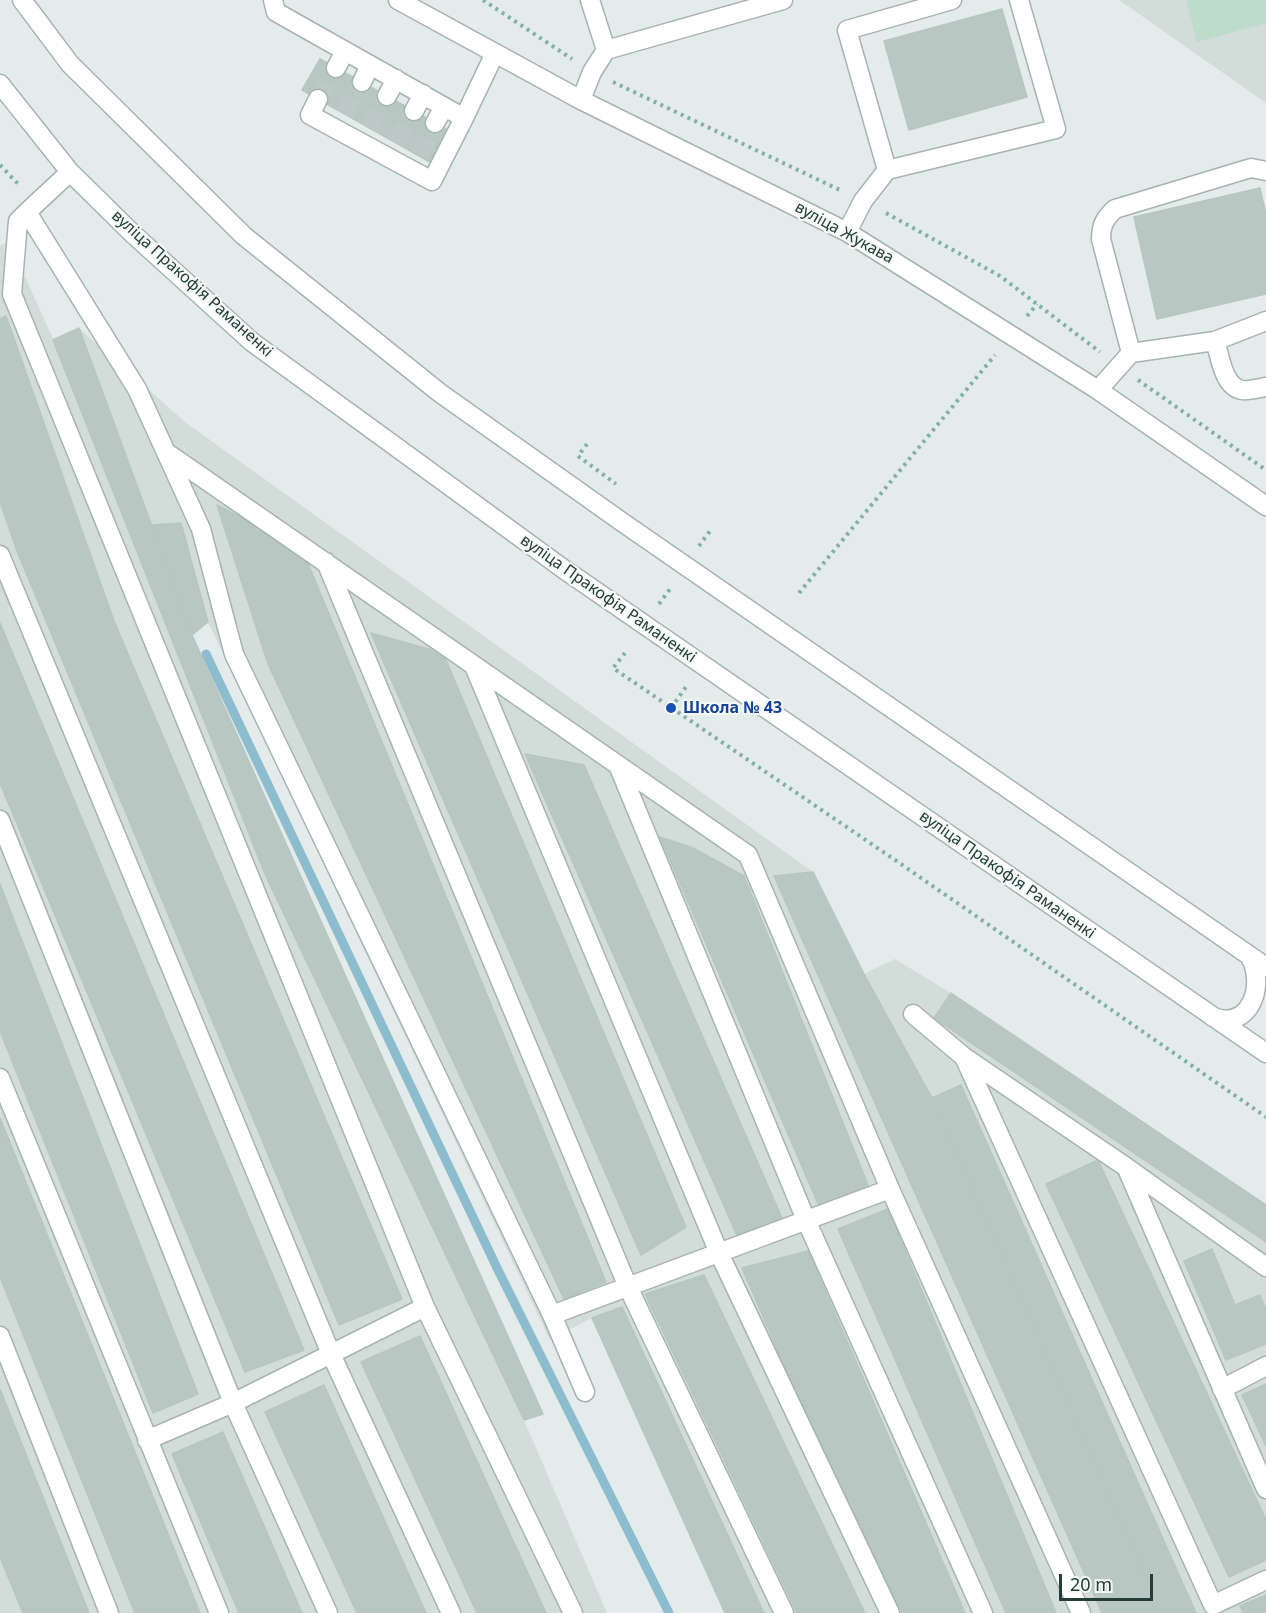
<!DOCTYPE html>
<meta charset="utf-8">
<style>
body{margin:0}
#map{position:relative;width:1266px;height:1613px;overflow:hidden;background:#e3ecea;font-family:"Noto Sans",sans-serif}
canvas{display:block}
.scale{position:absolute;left:1059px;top:1574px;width:94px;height:27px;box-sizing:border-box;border:3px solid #243d39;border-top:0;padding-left:8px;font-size:18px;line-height:21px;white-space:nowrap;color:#243d39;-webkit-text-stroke:4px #f4f9f7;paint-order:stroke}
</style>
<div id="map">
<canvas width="1266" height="1613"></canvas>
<div class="scale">20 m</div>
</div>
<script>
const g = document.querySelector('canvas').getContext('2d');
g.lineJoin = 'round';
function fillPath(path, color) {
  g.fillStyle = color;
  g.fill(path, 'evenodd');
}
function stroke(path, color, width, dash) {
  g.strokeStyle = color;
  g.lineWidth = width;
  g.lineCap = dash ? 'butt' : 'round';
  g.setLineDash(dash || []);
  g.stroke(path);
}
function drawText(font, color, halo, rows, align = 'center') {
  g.font = font + ' "Noto Sans",sans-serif';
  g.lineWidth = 4.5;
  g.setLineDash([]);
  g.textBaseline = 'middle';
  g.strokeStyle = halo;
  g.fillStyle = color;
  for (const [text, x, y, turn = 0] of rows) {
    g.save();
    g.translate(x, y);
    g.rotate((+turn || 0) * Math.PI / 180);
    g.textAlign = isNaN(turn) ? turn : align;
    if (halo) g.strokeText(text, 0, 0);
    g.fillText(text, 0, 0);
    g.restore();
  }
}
fillPath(new Path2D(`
 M1119 0H1266V103Z
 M9 241 53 339 79 328 185 422 813 872 864 974 895 959 951 993 1266 1205V1613H725L592 1318 550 1340 208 622 192 635 543 1414 524 1420 607 1613H0V246Z`), '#d2dcd9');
fillPath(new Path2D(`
 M1186 0H1266V23L1197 42Z`), '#bddcca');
stroke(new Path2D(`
 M206 654 497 1268 669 1613`), '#8ebccf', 9);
const building = new Path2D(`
 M1002 9 1027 97 909 130 884 41Z
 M320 59 448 130 430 162 302 90Z
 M1260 188 1266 215V294L1157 319 1134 217Z
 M6 316 114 621 402 1299 339 1325 17 551 0 502V319Z
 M79 328 192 635 543 1414 524 1420 265 874 53 340Z
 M217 505 302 549 606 1282 564 1299 268 664Z
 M181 523 208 622 192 635 152 525Z
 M0 623 304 1350 245 1372 0 783Z
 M371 633 443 653 686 1227 641 1255Z
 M525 754 584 765 785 1225 739 1240Z
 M660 837 693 848 744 876 868 1185 819 1206Z
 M813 872 864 974 932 1098 1162 1613H1102L774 876Z
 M0 884 198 1394 153 1413 0 1031Z
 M951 993 1266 1205V1242L934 1018Z
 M961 1085 1196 1613H1162L932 1098Z
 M0 1118 200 1613H135L0 1277Z
 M1098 1160 1266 1520V1560L1229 1577 1046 1184Z
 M888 1209 1056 1613H1006L838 1229Z
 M1212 1249 1235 1305 1260 1295 1266 1310V1344L1226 1360 1184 1261Z
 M808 1251 965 1613H899L849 1515 742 1268Z
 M704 1275 865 1613H797L645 1294Z
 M622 1307 764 1613H725L592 1318Z
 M420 1336 546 1613H477L361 1362Z
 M1266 1384V1446L1242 1395Z
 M324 1385 426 1613H357L265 1412Z
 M0 1389 89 1613H23L0 1557Z
 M223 1432 302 1613H239L172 1454Z
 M1266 1595V1613H1243L1240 1606Z`);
fillPath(building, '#b9c7c3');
stroke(building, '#b6c6c1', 1.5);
stroke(new Path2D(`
 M318 99 336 68
 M345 114 362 82
 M370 128 387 96
 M397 143 414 111
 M419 155 435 123`), '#bdc9c7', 18, [18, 9]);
const minor = new Path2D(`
 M22 0 70 64 244 236 440 393 622 522 1266 967
 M273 0 276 12 464 118 495 53
 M398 0 581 100 847 232 1098 390 1266 506
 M590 0 606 50
 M336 68 345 51
 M362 82 370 65
 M0 84 70 172 133 234 252 342 565 570 1266 1053
 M387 96 396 79
 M318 99 310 115 432 181 464 118
 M581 100 592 72 606 50 783 0
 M414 111 423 94
 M435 123 444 107
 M887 170 847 30 952 0
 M70 172 27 212 137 389 201 529 234 654 552 1315 890 1189
 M27 212 18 221 12 294 425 1307 573 1613
 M847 232 863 201 887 170 1056 129 1019 0
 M1215 341C1220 355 1223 387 1242 390 1249 391 1259 388 1266 387
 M1131 353 1101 239C1101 225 1105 218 1115 209L1251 168 1266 171
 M1098 390 1131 353 1215 341 1266 321
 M167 453 748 855 890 1189 1081 1613
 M0 555 331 1354 451 1613
 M326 562 628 1287 784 1613
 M474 666 719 1253 890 1613
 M618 765 806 1220 983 1613
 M0 820 233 1403 328 1613
 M913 1014 964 1057 1126 1167 1266 1267
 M1213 1017C1250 1031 1266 985 1250 957
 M964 1057 1213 1605 1266 1580
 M0 1078 219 1613
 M1127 1169 1266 1489
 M552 1315 585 1392
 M0 1336 109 1613
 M1222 1389 1266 1366
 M147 1440 233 1403 425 1307`);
stroke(minor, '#a6b4b1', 21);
stroke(new Path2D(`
 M483 0 572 59
 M613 82 842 191
 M0 165 20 186
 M886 213 1000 276 1100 352
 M1027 316 1037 304
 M1138 380 1266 470
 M587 444 578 456 616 484
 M699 546 710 531
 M799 593 995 355
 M659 604 670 589
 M625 653 613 668 898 862 1266 1117
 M671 708 688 684`), '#85aea7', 4, [3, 4.5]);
stroke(minor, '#fff', 18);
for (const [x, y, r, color] of [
 [671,708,6,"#1a4fb4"]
]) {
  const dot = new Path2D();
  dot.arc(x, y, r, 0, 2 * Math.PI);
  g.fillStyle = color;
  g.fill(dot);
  stroke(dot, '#f4f9f7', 2);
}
drawText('16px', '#243d39', '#f4f9f7', [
 ["вуліца Жукава",844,233,29],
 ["вуліца Пракофія Раманенкі",192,284,42],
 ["вуліца Пракофія Раманенкі",608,599,35],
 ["вуліца Пракофія Раманенкі",1007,875,35]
]);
drawText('bold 16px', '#164399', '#f4f9f7', [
 ["Школа № 43",683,708]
], 'left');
</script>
